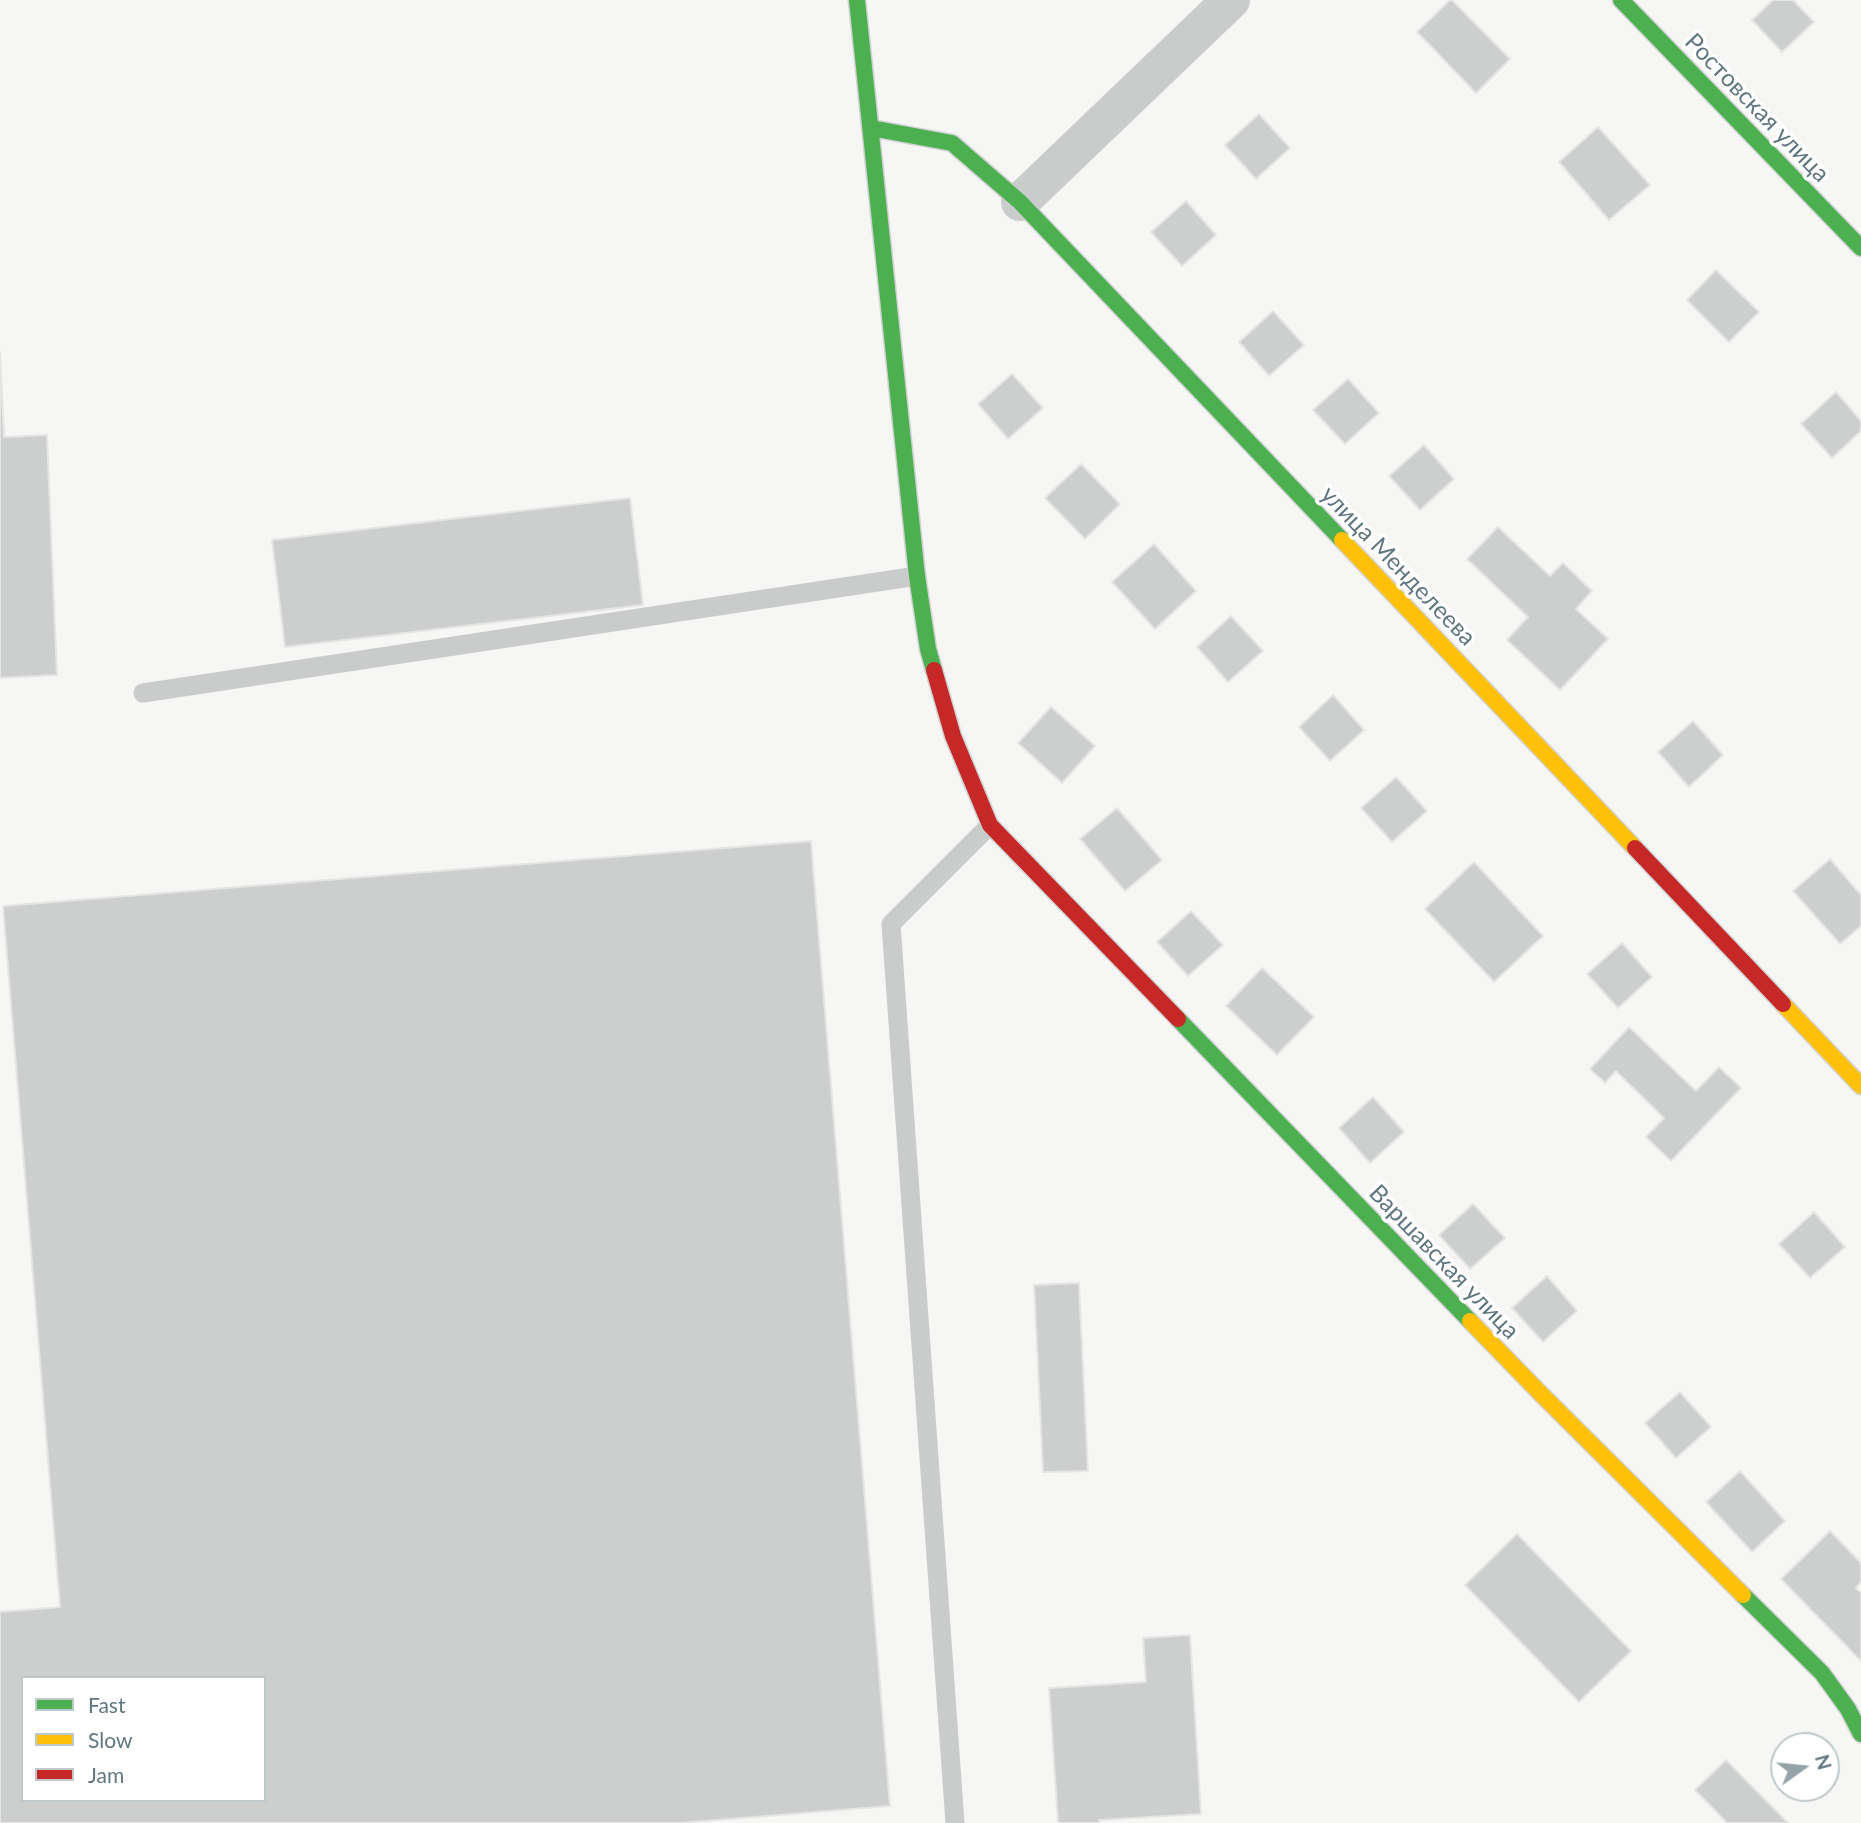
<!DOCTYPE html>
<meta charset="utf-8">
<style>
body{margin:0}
#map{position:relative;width:1861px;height:1823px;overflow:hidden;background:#f6f6f5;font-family:Lato,sans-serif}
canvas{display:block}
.legend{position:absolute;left:21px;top:1676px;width:245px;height:126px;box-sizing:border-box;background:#fff;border:2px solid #c0c8cc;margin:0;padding:9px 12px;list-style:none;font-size:21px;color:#61767f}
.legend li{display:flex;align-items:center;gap:14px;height:35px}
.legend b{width:35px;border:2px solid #c0c8cc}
.north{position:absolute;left:1770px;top:1732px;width:70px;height:70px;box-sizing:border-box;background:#fff;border:2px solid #c0c8cc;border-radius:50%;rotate:75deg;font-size:19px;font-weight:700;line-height:28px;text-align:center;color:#61767f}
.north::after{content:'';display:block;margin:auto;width:24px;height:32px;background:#95a3a8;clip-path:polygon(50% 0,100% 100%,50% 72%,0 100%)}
</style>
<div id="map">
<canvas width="1861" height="1823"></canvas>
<ul class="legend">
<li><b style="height:9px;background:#4caf50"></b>Fast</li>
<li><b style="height:9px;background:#ffc107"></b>Slow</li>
<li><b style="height:9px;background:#c62828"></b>Jam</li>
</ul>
<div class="north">N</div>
</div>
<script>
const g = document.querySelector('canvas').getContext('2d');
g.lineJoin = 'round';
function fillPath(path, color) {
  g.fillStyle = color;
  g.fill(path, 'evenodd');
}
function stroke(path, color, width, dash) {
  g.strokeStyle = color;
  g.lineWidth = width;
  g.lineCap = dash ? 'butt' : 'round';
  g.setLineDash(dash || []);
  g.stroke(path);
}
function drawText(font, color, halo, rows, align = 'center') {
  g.font = font + ' Lato,sans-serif';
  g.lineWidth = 7;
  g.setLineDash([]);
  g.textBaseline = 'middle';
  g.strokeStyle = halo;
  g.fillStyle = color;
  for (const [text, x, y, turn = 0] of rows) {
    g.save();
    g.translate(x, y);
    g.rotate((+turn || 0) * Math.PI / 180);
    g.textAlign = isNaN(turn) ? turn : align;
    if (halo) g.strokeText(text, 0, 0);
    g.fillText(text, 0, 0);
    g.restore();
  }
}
const building = new Path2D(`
 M1450 0H1452L1510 59 1476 93 1417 32Z
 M1773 0H1793L1814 22 1782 52 1752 20Z
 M1259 114 1290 148 1256 179 1225 145Z
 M1598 127 1650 185 1609 220 1559 162Z
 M1186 201 1216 235 1182 266 1151 232Z
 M1716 270 1759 312 1729 342 1687 300Z
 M1273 311 1304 345 1269 376 1239 342Z
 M0 352 4 437 47 435 57 675 0 678Z
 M1012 374 1043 408 1008 439 978 404Z
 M1348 379 1379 413 1345 444 1313 410Z
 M1836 392 1861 421V431L1832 458 1801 424Z
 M1424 445 1454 479 1420 510 1389 476Z
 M1081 464 1120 504 1085 539 1045 498Z
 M630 498 643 605 285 647 272 540Z
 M1498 527 1550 576 1563 563 1592 591 1576 609 1608 639 1560 690 1507 640 1528 617 1467 559Z
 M1154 544 1196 591 1155 629 1112 582Z
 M1231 616 1263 651 1228 682 1197 647Z
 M1333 695 1364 730 1330 761 1299 727Z
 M1051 707 1095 746 1062 783 1018 743Z
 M1693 721 1723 755 1689 787 1658 752Z
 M1396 777 1427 811 1392 842 1361 808Z
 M1117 808 1162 860 1125 891 1080 839Z
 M811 841 890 1806 680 1823H0V1612L60 1607 3 906ZM23 1678H264V1800H23Z
 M1830 859 1861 895V926L1840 944 1793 891Z
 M1474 862 1543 936 1494 982 1425 909Z
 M1191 911 1223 945 1188 976 1157 942Z
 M1622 943 1652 977 1618 1008 1587 974Z
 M1262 968 1314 1017 1277 1055 1226 1006Z
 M1629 1027 1696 1091 1719 1067 1741 1088 1671 1161 1646 1137 1664 1118 1616 1071 1605 1083 1590 1069Z
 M1373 1097 1404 1132 1370 1163 1339 1128Z
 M1473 1204 1505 1238 1470 1269 1439 1235Z
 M1814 1212 1845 1247 1810 1278 1779 1244Z
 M1547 1276 1577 1311 1543 1342 1512 1308Z
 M1079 1283 1088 1471 1043 1472 1034 1285Z
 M1680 1392 1711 1427 1676 1458 1645 1423Z
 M1740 1471 1785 1521 1752 1552 1706 1502Z
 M1830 1531 1861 1563V1582L1856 1588 1861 1593V1661L1781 1579Z
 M1517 1534 1631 1651 1579 1702 1465 1585Z
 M1190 1635 1201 1814 1099 1820V1823H1058L1049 1688 1146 1682 1143 1638Z
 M1726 1760 1788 1823H1727L1695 1790Z`);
fillPath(building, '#cdcfcf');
stroke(building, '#e5e5e4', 2);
const fast = new Path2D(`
 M857 0 917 576 928 649 934 670
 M1621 0 1861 248
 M871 128 952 143 1020 202 1342 540
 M1178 1019 1470 1321
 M1743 1595 1822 1673 1848 1709 1861 1734`);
const slow = new Path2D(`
 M1342 540 1635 848
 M1783 1004 1861 1086
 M1470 1321 1541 1394 1743 1595`);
const jam = new Path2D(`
 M934 670 953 736 990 825 1178 1019
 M1635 848 1783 1004`);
stroke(fast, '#d1d3d3', 19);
stroke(slow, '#d1d3d3', 19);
stroke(jam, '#d1d3d3', 19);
stroke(new Path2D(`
 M143 693 917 576
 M955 1823 891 924 990 825`), '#cacccc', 19);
stroke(new Path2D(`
 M1020 202 1231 0`), '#cacccc', 38);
stroke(fast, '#4caf50', 16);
stroke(slow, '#ffc107', 16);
stroke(jam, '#c62828', 16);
drawText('24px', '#61767f', '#fff', [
 ["Ростовская улица",1757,108,46],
 ["улица Менделеева",1398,566,46],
 ["Варшавская улица",1444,1262,46]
]);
</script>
